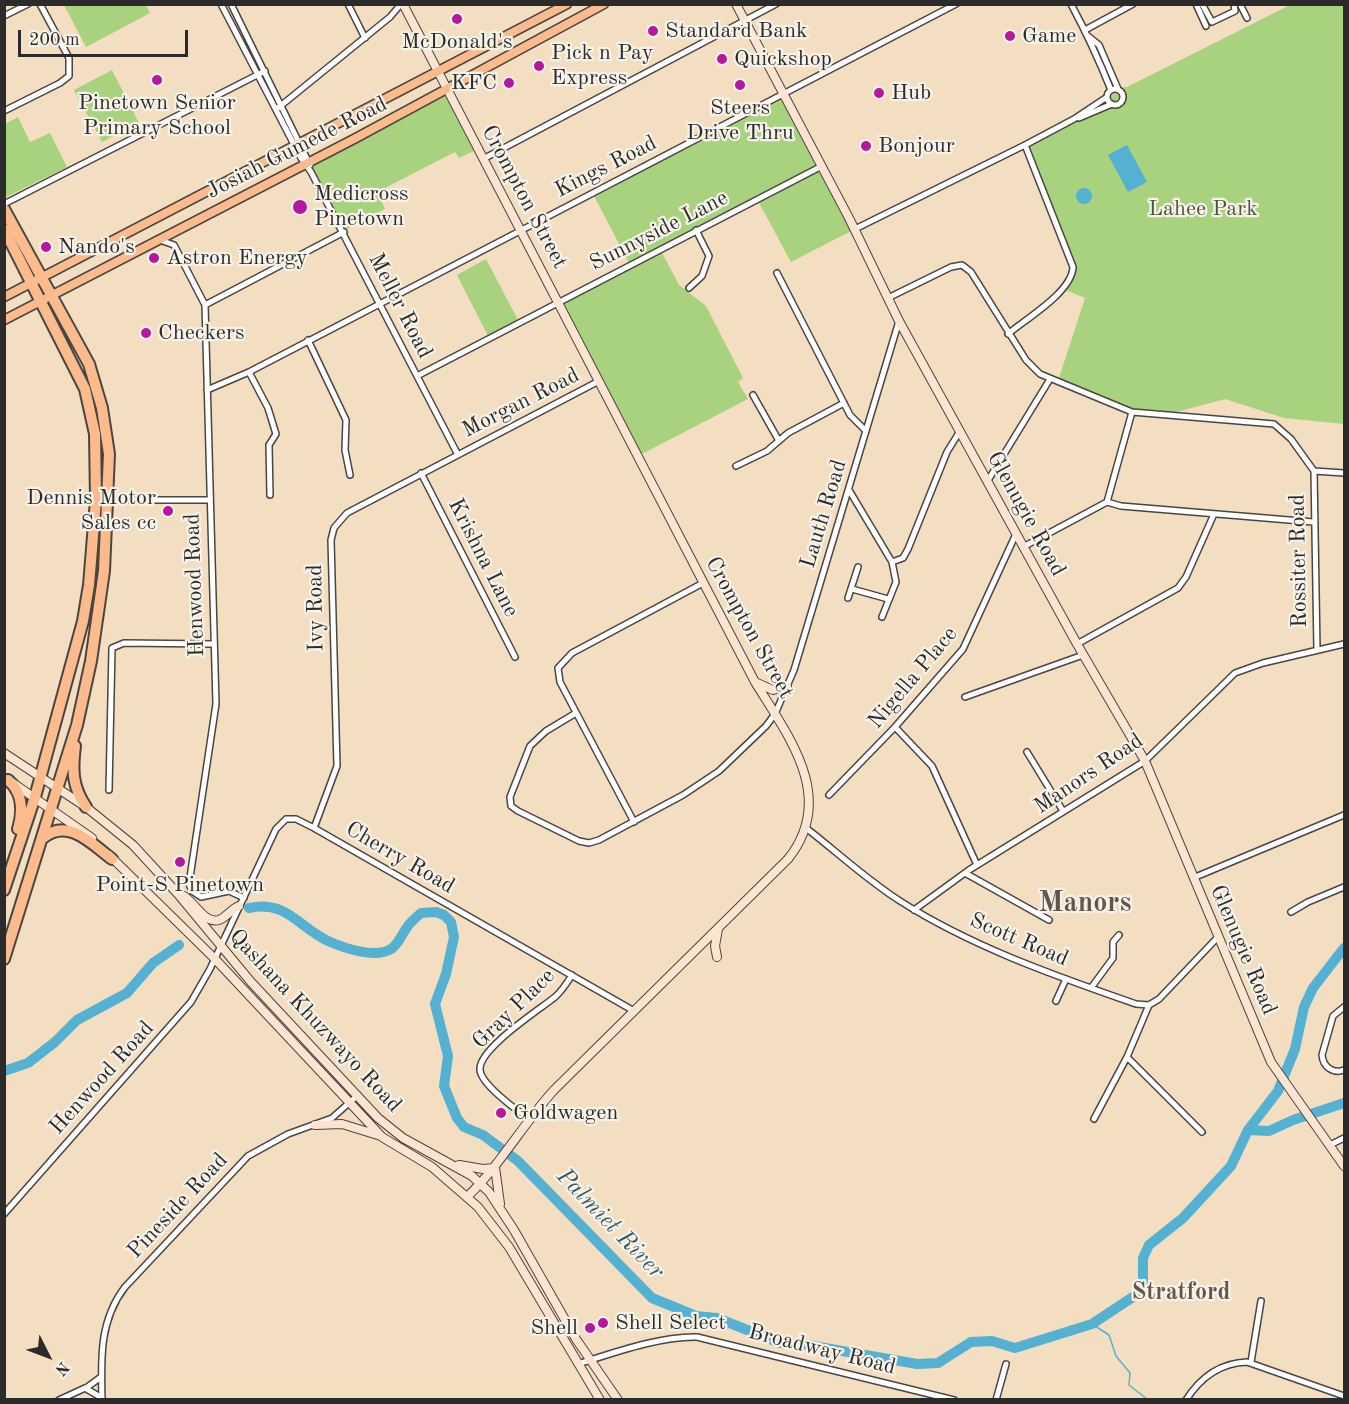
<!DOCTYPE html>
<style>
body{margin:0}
#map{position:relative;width:1349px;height:1404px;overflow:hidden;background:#f4dec1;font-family:"Old Standard TT",serif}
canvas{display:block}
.frame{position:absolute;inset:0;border:6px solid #2b2b2b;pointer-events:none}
.north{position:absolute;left:18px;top:1326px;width:60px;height:60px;-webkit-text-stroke:4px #f7f3e8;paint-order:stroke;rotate:132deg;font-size:16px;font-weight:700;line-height:24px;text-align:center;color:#2b2b2b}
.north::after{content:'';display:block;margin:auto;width:21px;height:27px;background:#2b2b2b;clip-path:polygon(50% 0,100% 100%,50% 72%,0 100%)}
.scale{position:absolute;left:18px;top:30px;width:170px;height:27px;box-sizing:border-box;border:3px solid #2b2b2b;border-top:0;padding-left:8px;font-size:18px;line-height:21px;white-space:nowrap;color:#2b2b2b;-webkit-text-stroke:4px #f7f3e8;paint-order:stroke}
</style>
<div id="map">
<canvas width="1349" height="1404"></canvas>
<div class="frame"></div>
<div class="north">N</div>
<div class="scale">200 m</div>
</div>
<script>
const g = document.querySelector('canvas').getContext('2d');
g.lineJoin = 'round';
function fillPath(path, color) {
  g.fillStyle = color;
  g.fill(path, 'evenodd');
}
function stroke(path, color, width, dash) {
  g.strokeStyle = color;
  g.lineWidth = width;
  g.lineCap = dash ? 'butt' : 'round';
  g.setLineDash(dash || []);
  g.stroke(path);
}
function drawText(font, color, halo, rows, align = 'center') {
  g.font = font + ' "Old Standard TT",serif';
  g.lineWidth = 4.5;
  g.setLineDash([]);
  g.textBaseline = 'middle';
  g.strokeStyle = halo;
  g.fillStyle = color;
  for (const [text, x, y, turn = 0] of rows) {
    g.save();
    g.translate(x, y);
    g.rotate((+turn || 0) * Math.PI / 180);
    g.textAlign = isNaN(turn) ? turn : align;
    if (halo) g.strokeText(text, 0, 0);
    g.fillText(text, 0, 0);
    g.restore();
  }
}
fillPath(new Path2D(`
 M64 5H146L150 13 86 47Z
 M1290 5H1344V424L1284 418 1225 399 1169 414 1132 411 1058 381 1085 298 1063 289 1073 267 1025 145 1107 101V95L1110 89 1127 87Z
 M112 70 139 123 102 142 74 90Z
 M448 90 478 149 459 158 455 152 377 192 385 209 343 231 307 164Z
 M783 93 855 229 791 262 757 199 660 249 679 285 706 306 743 378 738 382 748 399 638 456 558 302 630 265 592 192Z
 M18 117 30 142 50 133 67 167 6 197 5 124Z
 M486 259 518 320 488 336 457 275Z`), '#a8d27e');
fillPath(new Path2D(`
 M1127 145 1147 182 1128 192 1108 155Z
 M1076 196a8 8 0 1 1 16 0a8 8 0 1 1-16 0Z`), '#54b1d2');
stroke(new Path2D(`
 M1092 1324 1109 1335 1116 1356 1130 1373 1129 1385 1148 1400`), '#54b1d2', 1.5);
stroke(new Path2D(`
 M249 908C287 900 298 927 328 941 344 948 375 959 391 949 400 943 402 933 408 926 411 921 417 917 421 913L436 912 444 915 451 922 454 937 446 974 435 1004 448 1056 444 1086 457 1118 464 1127 483 1135 518 1161 652 1298 696 1316 717 1318 780 1343 808 1345 917 1364 938 1363 971 1342 992 1341 1015 1348 1092 1324 1136 1295 1143 1286V1258L1149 1245 1183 1218 1231 1166 1248 1130 1269 1131 1293 1120 1344 1103
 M4 1071 28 1063 55 1042 77 1020 127 993 153 963 179 945
 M1248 1130 1278 1091 1295 1049 1304 1007 1313 988 1344 948`), '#54b1d2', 10);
const street = new Path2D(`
 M221 4 301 158 311 172 458 455
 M231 4 310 165
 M348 4 365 38
 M1071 4C1086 32 1099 60 1111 90
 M1196 4 1206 26
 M1202 4 1212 22 1235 11 1234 4
 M1240 4 1247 18
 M4 16 28 4
 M1085 30 1133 4
 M1088 36 1099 45 1118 89
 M1107 97a8 8 0 1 1 16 0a8 8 0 1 1-16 0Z
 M278 108 390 17 401 4
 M4 111 60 83 69 76V58L40 4
 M1079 118 1112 104
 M483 159 776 4
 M4 204 265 71
 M855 229 1025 145 1074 119 1107 97
 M160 240 174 245 205 305 216 704 189 884 192 891 201 897 229 891 244 898
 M777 273 850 415 866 431
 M689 288 702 276 709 256 696 230
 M888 298 951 267 962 265 971 272 1026 360 1040 374 1132 412 1274 424 1291 439 1314 471 1344 473
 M205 305 344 232
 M1008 334C1027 318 1072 292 1073 267L1025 145
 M308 340 346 420 345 450 350 475
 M249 372 268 408 276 434 269 445 270 495
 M417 376 820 167
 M207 390 249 372 956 4
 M753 395 779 441
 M736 466 767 451 788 433 844 403
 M1314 471 1317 650
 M421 473 515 657
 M987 482 1050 379
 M849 490 892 562 903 558 908 549 947 452 960 431
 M106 500H209
 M1107 502 1132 412
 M1023 547 1107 502 1121 506 1313 522
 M852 589 888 599
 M848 598 858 567
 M882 617 896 582 892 562
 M1077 644 1178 588 1186 577 1214 514
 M965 697 1083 655
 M576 713 546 731 530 746 510 797 511 806 518 811 579 841 589 843 599 840 683 795 719 771 766 726 775 714 794 670 899 321
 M895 727 932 766 977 865
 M1027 752 1063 811
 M109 790 112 648 124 643 213 644
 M829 795 895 727 963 649 1016 534
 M634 822 560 682 558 668 572 653 703 583
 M314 828 337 766 331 540 334 528 347 513 599 381
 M806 828C837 852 867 880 900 901 972 947 1056 976 1136 1004L1149 1005 1159 999 1218 937
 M965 873 1049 920
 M1193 878 1344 815
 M914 910 969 870 1145 761 1235 673 1263 663 1344 644
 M1291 912 1308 902 1344 887
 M1091 988 1113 958V942L1119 935
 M1056 1001 1066 979
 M1344 1007 1333 1016 1322 1055C1323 1067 1333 1074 1344 1070
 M1127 1057 1202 1132
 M529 1118C517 1111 481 1084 480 1070 478 1049 539 1010 555 997 562 991 567 983 572 975
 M1094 1119 1127 1057 1149 1005
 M1330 1145 1344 1138
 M4 1214 191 1002 210 969 276 829 286 819H296L314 828 634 1011
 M1251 1362 1261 1301
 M578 1364C613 1353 660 1336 697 1337L954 1400
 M86 1388 101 1377
 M59 1400 85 1388 102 1398
 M102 1400C101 1359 99 1321 125 1287L248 1156 288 1134 332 1118 358 1095
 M996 1400 1006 1364
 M1186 1400C1200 1378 1220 1363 1247 1362L1344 1396`);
const secondary = new Path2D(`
 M403 4 755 682C789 737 837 798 788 859L554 1090C523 1124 501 1164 468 1196
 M736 4 849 218 899 321 1077 644 1145 761 1271 1062 1344 1166
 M757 683 773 690 787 686
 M4 753 86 807 133 845 178 894 251 982 378 1118 403 1138 472 1176 489 1192 514 1230 576 1339 618 1400
 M13 783 92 838
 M109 855 214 958 382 1137 432 1167 478 1207 509 1247 600 1400
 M182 895C195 901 203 924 219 920 227 917 231 909 239 906
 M717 957 715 946 718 929
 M315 1125 342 1124 381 1136
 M459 1165 483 1169 494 1168
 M495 1167 500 1204`);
const primary = new Path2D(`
 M4 297 567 4
 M4 320 354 139 604 4`);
const highway = new Path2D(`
 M4 209 89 364 102 408 109 454 104 571 91 661 77 725 4 959
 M4 229 85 389 95 434 96 500 89 585 83 621 35 797 4 890
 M75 746C72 770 72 786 86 807
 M8 780C23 792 23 812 18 829
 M43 838C68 817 92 844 112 859`);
stroke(street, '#494642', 8);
stroke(secondary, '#494642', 10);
stroke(primary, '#494642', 11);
stroke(highway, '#494642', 14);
stroke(street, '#fff', 5);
stroke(secondary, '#fde4d1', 8);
stroke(primary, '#fbbb8d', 8);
stroke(highway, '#fbbb8d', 10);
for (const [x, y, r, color] of [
 [457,19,6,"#b5179e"],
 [653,31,6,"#b5179e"],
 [1010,36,6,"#b5179e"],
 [722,59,6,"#b5179e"],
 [539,66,6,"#b5179e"],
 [157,80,6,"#b5179e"],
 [509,83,6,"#b5179e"],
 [740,85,6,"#b5179e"],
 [879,93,6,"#b5179e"],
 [866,146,6,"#b5179e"],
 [300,207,8,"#b5179e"],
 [46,247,6,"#b5179e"],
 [154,258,6,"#b5179e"],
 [146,333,6,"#b5179e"],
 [168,511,6,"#b5179e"],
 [180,862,6,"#b5179e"],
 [501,1113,6,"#b5179e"],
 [603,1323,6,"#b5179e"],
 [590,1328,6,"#b5179e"]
]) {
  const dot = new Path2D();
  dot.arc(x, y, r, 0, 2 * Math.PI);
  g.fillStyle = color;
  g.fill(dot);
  stroke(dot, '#f7f3e8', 2);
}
drawText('22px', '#2b2b2b', '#f7f3e8', [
 ["Standard Bank",665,31],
 ["Game",1022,36],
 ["McDonald's",457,42,"center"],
 ["Pick n Pay",551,53],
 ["Express",551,78],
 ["Quickshop",734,59],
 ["KFC",497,83,"right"],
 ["Hub",891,93],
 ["Pinetown Senior",157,103,"center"],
 ["Primary School",157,128,"center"],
 ["Steers",740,108,"center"],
 ["Drive Thru",740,133,"center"],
 ["Bonjour",878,146],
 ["Medicross",314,194],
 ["Pinetown",314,219],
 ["Nando's",58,247],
 ["Astron Energy",166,258],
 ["Checkers",158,333],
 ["Dennis Motor",156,498,"right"],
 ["Sales cc",156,523,"right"],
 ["Point-S Pinetown",180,885,"center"],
 ["Goldwagen",513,1113],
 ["Shell Select",615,1323],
 ["Shell",578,1328,"right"]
], 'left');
drawText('22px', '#2b2b2b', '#f7f3e8', [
 ["Josiah Gumede Road",297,148,-27],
 ["Kings Road",606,167,-27],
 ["Crompton Street",524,197,62],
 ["Sunnyside Lane",659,231,-27],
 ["Meller Road",400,306,63],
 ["Morgan Road",521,403,-27],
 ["Lauth Road",824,514,-73],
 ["Glenugie Road",1026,514,61],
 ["Krishna Lane",483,558,63],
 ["Rossiter Road",1299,561,-91],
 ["Henwood Road",195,585,-92],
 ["Ivy Road",316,608,-91],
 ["Crompton Street",749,628,61],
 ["Nigella Place",913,678,-50],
 ["Manors Road",1089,774,-34],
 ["Cherry Road",400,858,30],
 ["Scott Road",1019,940,23],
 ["Glenugie Road",1243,950,67],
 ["Gray Place",514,1009,-44],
 ["Qashana Khuzwayo Road",315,1021,47],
 ["Henwood Road",102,1078,-48],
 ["Pineside Road",178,1206,-47],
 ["Broadway Road",822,1350,14]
]);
drawText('22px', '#4a5540', '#f7f3e8', [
 ["Lahee Park",1203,209]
]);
drawText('italic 24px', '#395a65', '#f7f3e8', [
 ["Palmiet River",610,1224,46]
]);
drawText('bold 24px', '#64544a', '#f7f3e8', [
 ["Stratford",1181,1293]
]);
drawText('bold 28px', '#64544a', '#f7f3e8', [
 ["Manors",1085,904]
]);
</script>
